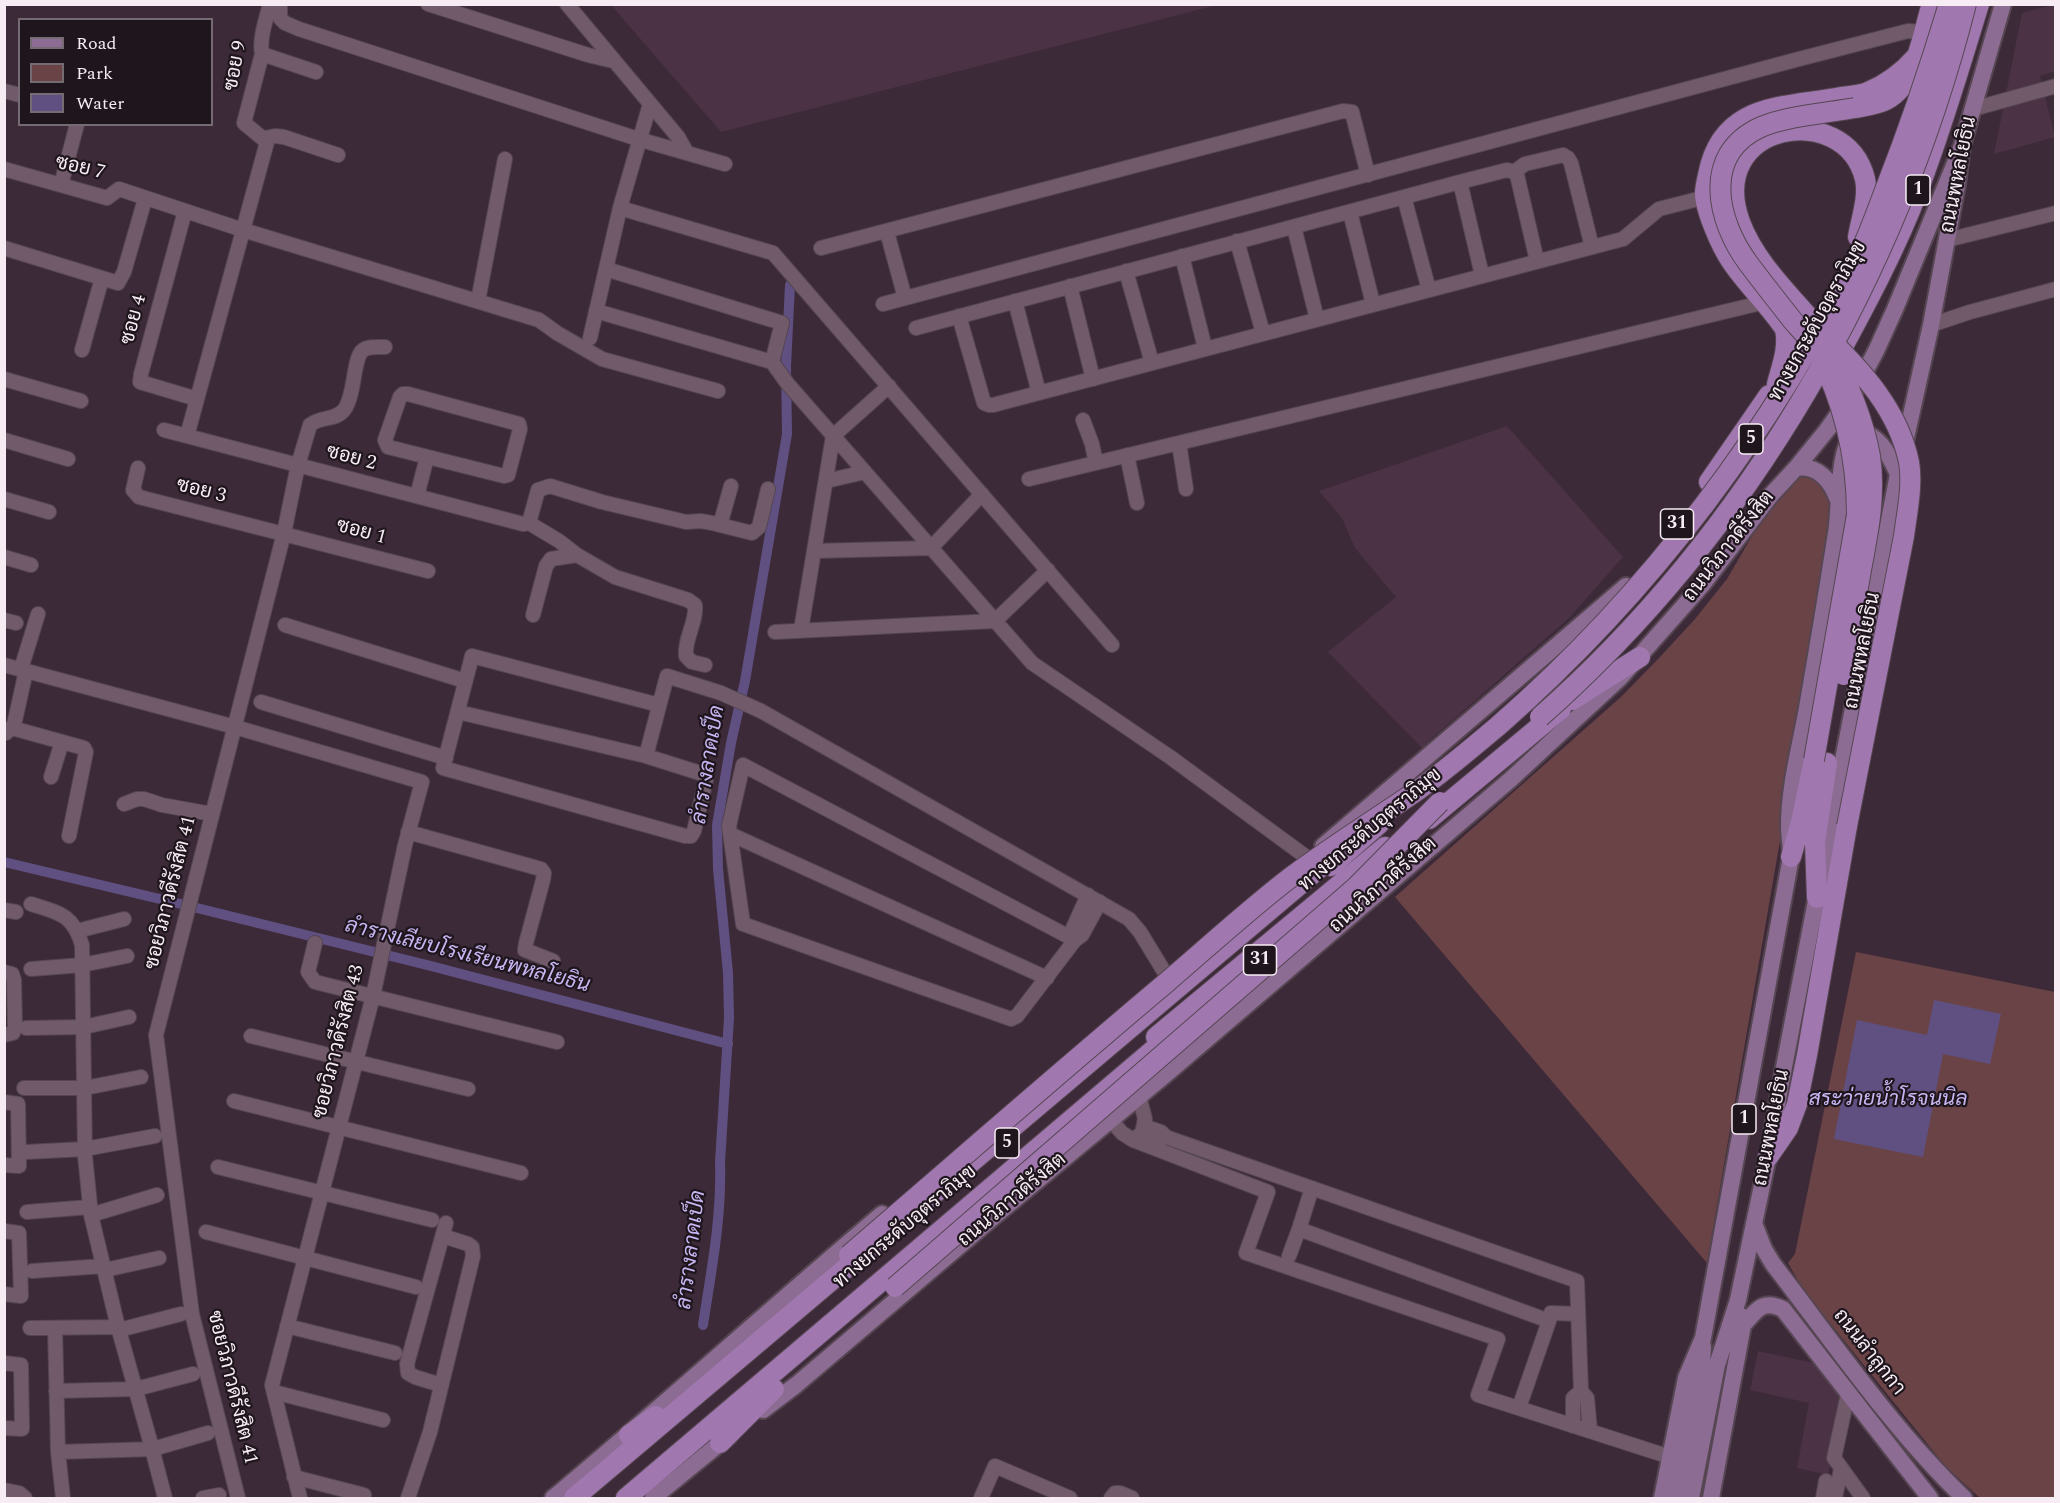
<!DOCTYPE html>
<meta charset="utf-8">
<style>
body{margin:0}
#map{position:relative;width:2060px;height:1503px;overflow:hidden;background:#3d2a38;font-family:Spectral,serif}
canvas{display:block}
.frame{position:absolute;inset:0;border:6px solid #f7ebf4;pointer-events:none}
.legend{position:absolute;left:18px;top:18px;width:195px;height:108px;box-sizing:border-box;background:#1e161c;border:2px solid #756b72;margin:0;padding:8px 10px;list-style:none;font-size:18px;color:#f7ebf4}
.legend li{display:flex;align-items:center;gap:12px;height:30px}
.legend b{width:30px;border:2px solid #756b72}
</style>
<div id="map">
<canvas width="2060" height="1503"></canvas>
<div class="frame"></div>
<ul class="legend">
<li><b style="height:8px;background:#8d6c94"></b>Road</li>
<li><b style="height:16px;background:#6a4347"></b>Park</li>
<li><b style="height:16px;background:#5f5081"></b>Water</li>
</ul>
</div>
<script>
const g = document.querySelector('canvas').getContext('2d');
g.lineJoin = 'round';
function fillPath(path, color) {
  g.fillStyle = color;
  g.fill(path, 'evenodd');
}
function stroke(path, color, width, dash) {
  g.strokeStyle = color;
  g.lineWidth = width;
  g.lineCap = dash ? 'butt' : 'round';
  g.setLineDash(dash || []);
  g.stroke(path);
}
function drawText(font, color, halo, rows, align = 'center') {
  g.font = font + ' Spectral,Sarabun,serif';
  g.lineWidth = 4.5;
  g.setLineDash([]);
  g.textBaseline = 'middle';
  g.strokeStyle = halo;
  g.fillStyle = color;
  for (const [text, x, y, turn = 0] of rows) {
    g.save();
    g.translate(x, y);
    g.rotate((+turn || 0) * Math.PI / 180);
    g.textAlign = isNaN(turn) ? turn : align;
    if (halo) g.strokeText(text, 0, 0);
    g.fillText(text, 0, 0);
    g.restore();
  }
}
fillPath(new Path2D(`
 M611 5H1217L721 132Z
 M2052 5H2055V71L2040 76 2055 137 1994 154 2022 13Z
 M1507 426 1623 557 1569 618 1430 740 1423 749 1328 652 1396 597 1355 548 1342 518 1319 491Z
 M1758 1351 1814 1363 1842 1400 1828 1475 1797 1468 1809 1403 1750 1390Z`), '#4b3245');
fillPath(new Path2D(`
 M1806 470 1830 483 1837 511 1707 1263 1395 897 1622 696 1660 657 1695 619 1727 579 1759 524 1771 495Z
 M1856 952 2055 992V1498H1981L1979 1497 1946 1467 1804 1291 1788 1263 1795 1254Z`), '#6a4347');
fillPath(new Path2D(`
 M1934 1000 2001 1014 1990 1064 1943 1054 1923 1157 1834 1139 1857 1020 1927 1035Z`), '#5f5081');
stroke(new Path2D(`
 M4 862 181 904
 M197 908 431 966 728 1044
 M703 1325C711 1272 722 1217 720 1162L729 1018 728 973 718 869 717 825 731 743 745 681 787 434 786 366 790 285`), '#5f5081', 10);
const minor = new Path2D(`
 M280 4V18L285 23 299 29 638 139 725 164
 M428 4 588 55 613 61
 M567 4 678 137 687 153
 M262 54 316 72
 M4 91 20 95
 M1973 109 2056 86
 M265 138 275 136 284 137 338 155
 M4 169 107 198 119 189 243 230 539 320 557 333 602 359 718 391
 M1514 172 1517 175 1537 261
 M1460 182 1482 275
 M61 185 77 124
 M1404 197 1429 290
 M620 208 773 253 1112 645
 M185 211 141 374 140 382 197 399
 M1350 212 1373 304
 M1294 227 1317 319
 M887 232 905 298
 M1947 240 2056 213
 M1237 241 1263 333
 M4 248 118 283 124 272 145 199
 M821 248 1343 111 1352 112 1368 175
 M1182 256 1205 348
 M606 269 782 323 772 362
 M1126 271 1152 363
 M1070 286 1093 379
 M478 301 505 159
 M1015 301 1039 393
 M883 304 1799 59 1908 31 1923 32
 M596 311 772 362 787 383 1032 663 1170 757 1309 859
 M959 316 984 403 989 405H993L1623 239 1659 209 1706 197
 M1931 325 1970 312 2056 289
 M916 328 1460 182 1507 170 1514 172 1525 164 1563 155 1568 158 1571 163 1592 247
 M590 338 620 208 650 104
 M82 350 102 278
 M4 379 81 401
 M403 394H408L519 424 520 429 508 475 504 476 388 447 385 440 400 397Z
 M1083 420 1092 444 1096 463
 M164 430 523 524 529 523
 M187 436 267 142 244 123 262 54C259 39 266 20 270 4
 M4 440 68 459
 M1179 443 1186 489
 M1127 455 1137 503
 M138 468 133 490 139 497 428 571
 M1029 479 1765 302
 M826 481 865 472
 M417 496 427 457
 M4 499 49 512
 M529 523 538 490 550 486 602 502 686 522 701 521 712 523 752 533 759 527 768 489
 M529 523 559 541 577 555 615 577 688 600 695 605C697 622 684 639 686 656L692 662 705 665
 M720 525 731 486
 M814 551 931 548 982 494
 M4 557 31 565
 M533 615 546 566 551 559 577 555
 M4 620 16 623
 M285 625 465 681
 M801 630 833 436 889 386
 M775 632 995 621 1048 570
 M4 665 235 727 422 782 405 845 373 996 272 1385 300 1498
 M21 669 38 614
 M261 702 446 758
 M458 712 646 756 703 774 706 780 694 831 691 836H685L443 768 472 656 659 705
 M12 728 84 748 86 752 69 836
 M6 733 14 725 26 671
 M646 756 667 676 721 693 761 711 1129 919 1140 932 1165 973
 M743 765 1075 940 1017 1016 1011 1019 743 924 729 826Z
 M51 777 62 742
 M124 804 137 799H144L162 805 212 814
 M408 832 541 869 544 873 543 880 526 943 525 950 553 961
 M730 834 1047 978
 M1088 895 1073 928 1075 940 1082 935 1100 902
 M31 904C59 913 73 914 82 945L85 1156 91 1215 118 1327 150 1441 165 1498
 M4 910 16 912
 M77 931 124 919
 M315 943 308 972 315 982 557 1042
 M31 969 82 965 127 956
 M4 972 12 974 14 980 15 1028 13 1033 4 1035
 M26 1028 84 1027 129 1017
 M251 1036 468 1089
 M24 1088H85L141 1077
 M234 1101 521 1173
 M4 1102 18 1104 19 1166 4 1165
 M1111 1120 1122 1133 1133 1140 1142 1133 1145 1119 1139 1096
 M1142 1133 1160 1139 1166 1137 1161 1132 1144 1126
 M1166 1137 1577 1281 1581 1391 1587 1398 1590 1431
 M1133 1140 1268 1192 1246 1253 1498 1339 1478 1395 1670 1457
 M26 1152 85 1149 155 1136
 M218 1167 432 1220
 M1312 1188 1299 1229 1549 1321 1551 1313 1578 1314
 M27 1212 90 1207
 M91 1215 157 1195
 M4 1231 19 1233 21 1296 4 1294
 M206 1232 416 1287
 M1289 1256 1299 1229
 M105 1270 159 1258
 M32 1271 104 1266
 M287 1326 395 1353
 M30 1328 118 1327
 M55 1328 58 1452 63 1498
 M119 1330 181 1314
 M4 1363 21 1365 22 1429 4 1428
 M441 1385 415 1377 408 1373 407 1364 446 1223
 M56 1391 136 1389 193 1374
 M274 1392 383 1420
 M1848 1394 1834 1458 1863 1498
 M1522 1399 1549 1321
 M1573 1426V1398L1581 1391
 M58 1452 153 1449 208 1433
 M294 1477 364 1495
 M4 1490 19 1493 25 1498
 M203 1498 219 1495
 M238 1498 192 1314 156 1035 284 533 298 465 310 425C320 416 335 421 344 410 355 396 353 360 362 351 367 346 379 347 385 347
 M408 1498 430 1432 473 1256 472 1247 468 1244 443 1236
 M981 1498 995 1466 1070 1498
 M1111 1498 1115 1493H1120L1132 1498
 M1823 1498 1826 1481
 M1835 1498 1841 1469`);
const major = new Path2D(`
 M1796 468C1818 464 1831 481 1838 500
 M1323 846 1626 586
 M1754 1223 1764 1249 1773 1264C1834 1343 1892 1429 1964 1498
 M1743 1325C1757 1310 1762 1299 1783 1309L1930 1498
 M763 1410 796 1385 996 1215 1165 1075 1511 779 1620 678 1703 584 1771 495 1796 468 1827 430 1854 392 1876 351 1895 309 1962 146
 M553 1498C664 1405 771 1308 882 1214
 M653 1498 730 1435
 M1662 1498 1686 1378 1703 1338 1791 857C1791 847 1789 836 1789 826 1789 786 1800 747 1807 708 1817 650 1827 591 1836 533 1840 514 1837 445 1854 436 1876 425 1891 459 1898 474
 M1678 1498 1701 1381 1703 1346
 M1691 1498 1717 1365 1738 1300 1768 1157 1780 1088 1898 474 1931 325 1957 185 1962 146 2003 4
 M1711 1498 1743 1325 1741 1316`);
const highway = new Path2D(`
 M1855 108C1865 106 1876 105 1886 100 1917 84 1922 34 1932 4
 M1812 321C1786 291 1754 260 1740 222 1704 122 1845 98 1865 179 1869 197 1861 219 1858 237
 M1833 365C1864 308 1896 249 1919 188 1942 128 1960 66 1979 4
 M1777 384C1782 365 1789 348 1785 329 1769 305 1747 285 1731 261 1721 246 1705 210 1705 193 1705 187 1707 180 1708 175 1722 102 1783 108 1841 97 1850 96 1860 95 1868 92 1887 84 1902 73 1916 57
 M1709 482 1769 395
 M1572 700 1640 657
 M1429 819 1561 709
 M1791 857 1801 822 1814 760
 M1331 866 1379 824
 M1817 898 1815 842 1827 763
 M1156 1037 1385 847
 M1768 1157 1788 1128 1797 1104 1807 1055 1847 826
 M629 1435 656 1416
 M720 1443 774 1389
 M574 1498 1337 853
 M626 1498 1172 1034`);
stroke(minor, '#564652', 16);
stroke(major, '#564652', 20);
stroke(highway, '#564652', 22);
stroke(minor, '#715b6b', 14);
stroke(major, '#8d6c94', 16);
stroke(highway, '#a078af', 20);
const highwayBridge = new Path2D(`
 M1826 336C1863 372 1898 410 1909 462 1913 485 1907 513 1904 536L1847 826
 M1829 349C1848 382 1863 418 1870 456 1876 494 1868 533 1861 570 1855 605 1849 640 1843 675
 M1540 717C1751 531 1897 275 1966 4
 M1814 760 1857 515C1857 457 1844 401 1816 349 1810 339 1801 330 1793 321 1778 302 1763 283 1748 263 1717 221 1701 154 1761 127 1786 116 1827 113 1855 108
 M849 1255C955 1164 1060 1072 1167 982 1208 947 1248 910 1291 877 1332 846 1376 819 1418 790 1445 771 1472 748 1498 726 1650 593 1775 428 1863 246 1871 228 1878 209 1885 190 1909 129 1930 67 1949 4
 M895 1287 1356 887 1440 802`);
stroke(highwayBridge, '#564652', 22, []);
stroke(highwayBridge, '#a078af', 20);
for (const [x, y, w] of [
 [1918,190,24],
 [1751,439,24],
 [1677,524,33],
 [1260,960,33],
 [1744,1119,24],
 [1007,1143,24]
]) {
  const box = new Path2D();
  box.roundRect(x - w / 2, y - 15, w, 30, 4.5);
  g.fillStyle = '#1e161c';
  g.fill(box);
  stroke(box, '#f7ebf4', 1.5);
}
drawText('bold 18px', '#f7ebf4', null, [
 ["1",1918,190],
 ["5",1751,439],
 ["31",1677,524],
 ["31",1260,960],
 ["1",1744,1119],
 ["5",1007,1143]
]);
drawText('20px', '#f7ebf4', '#1e161c', [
 ["ซอย 9",237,66,-79],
 ["ซอย 7",80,169,13],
 ["ถนนพหลโยธิน",1960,175,-79],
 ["ซอย 4",135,320,-75],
 ["ทางยกระดับอุตราภิมุข",1819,322,-61],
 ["ซอย 2",351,459,15],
 ["ซอย 3",201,492,14],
 ["ซอย 1",361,533,15],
 ["ถนนวิภาวดีรังสิต",1730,547,-52],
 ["ถนนพหลโยธิน",1864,651,-79],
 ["ทางยกระดับอุตราภิมุข",1371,831,-40],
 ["ถนนวิภาวดีรังสิต",1384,886,-41],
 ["ซอยวิภาวดีรังสิต 41",172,893,-76],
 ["ซอยวิภาวดีรังสิต 43",340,1042,-76],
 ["ถนนพหลโยธิน",1773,1128,-79],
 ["ถนนวิภาวดีรังสิต",1013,1201,-40],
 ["ทางยกระดับอุตราภิมุข",906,1228,-40],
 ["ถนนลำลูกกา",1868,1353,52],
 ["ซอยวิภาวดีรังสิต 41",231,1388,76]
]);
drawText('italic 21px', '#c7b6f3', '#1e161c', [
 ["ลำรางลาดเป็ด",710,765,-81],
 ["ลำรางเลียบโรงเรียนพหลโยธิน",467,957,14],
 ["สระว่ายน้ำโรจนนิล",1888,1101],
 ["ลำรางลาดเป็ด",693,1250,-83]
]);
</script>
